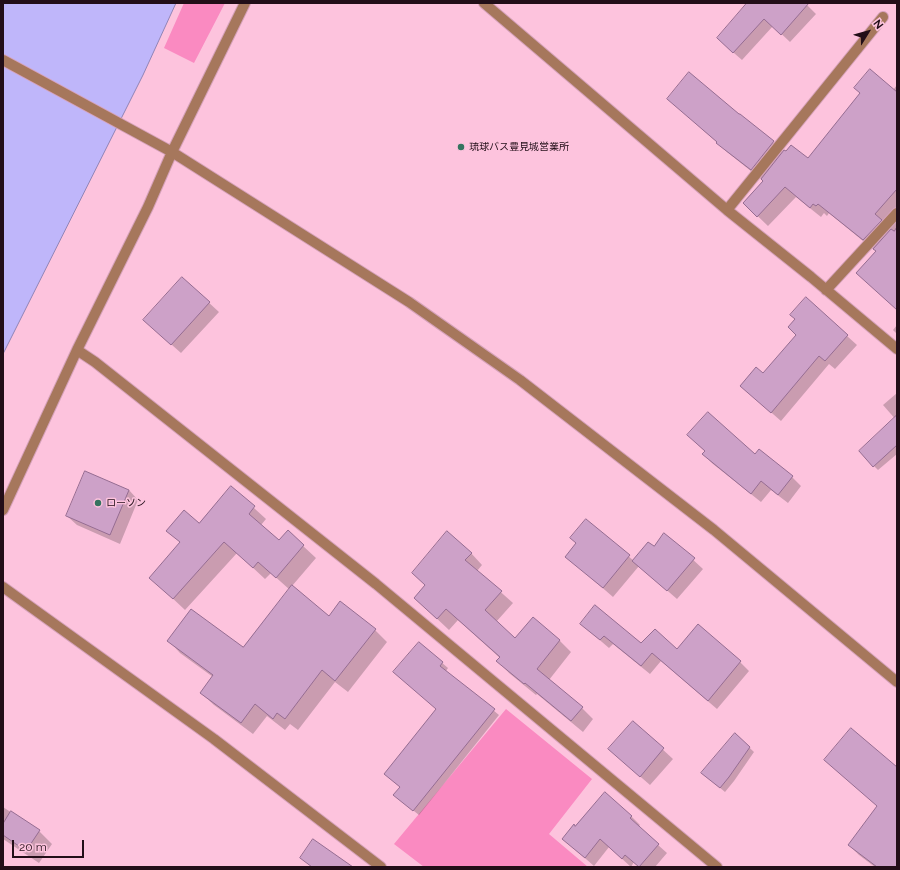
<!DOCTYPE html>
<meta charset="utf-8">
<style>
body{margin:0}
#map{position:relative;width:900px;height:870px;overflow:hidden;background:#fdc3dd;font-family:Raleway,sans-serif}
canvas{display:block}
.frame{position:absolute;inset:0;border:4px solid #220e18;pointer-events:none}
.north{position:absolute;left:848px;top:12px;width:40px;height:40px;-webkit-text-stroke:3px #fdc3dd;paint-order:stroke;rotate:53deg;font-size:11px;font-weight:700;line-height:16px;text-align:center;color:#220e18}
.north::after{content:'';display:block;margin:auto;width:14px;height:18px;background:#220e18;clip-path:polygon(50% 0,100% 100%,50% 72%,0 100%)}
.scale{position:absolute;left:12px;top:840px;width:72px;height:18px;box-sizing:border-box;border:2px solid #220e18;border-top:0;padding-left:5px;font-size:12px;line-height:14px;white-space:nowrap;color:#220e18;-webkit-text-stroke:3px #fdc3dd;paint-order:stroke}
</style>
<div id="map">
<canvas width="900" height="870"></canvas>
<div class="frame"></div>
<div class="north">N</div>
<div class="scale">20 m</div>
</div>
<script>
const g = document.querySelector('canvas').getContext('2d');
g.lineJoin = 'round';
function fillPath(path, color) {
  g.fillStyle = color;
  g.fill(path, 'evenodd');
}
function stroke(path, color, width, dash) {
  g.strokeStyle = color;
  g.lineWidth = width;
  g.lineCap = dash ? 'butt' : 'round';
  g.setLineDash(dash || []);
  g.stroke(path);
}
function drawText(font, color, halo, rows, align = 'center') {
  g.font = font + ' Raleway,"Noto Sans JP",sans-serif';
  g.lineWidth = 3;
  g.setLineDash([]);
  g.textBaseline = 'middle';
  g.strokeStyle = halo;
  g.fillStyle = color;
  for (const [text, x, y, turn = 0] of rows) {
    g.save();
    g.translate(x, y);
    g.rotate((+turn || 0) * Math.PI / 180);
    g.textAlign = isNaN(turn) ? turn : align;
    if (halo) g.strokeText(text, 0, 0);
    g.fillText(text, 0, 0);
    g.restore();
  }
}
fillPath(new Path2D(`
 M184 3H225L194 63 164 48Z
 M506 709 592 779 549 834 588 867H424L394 844Z`), '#fa8ac1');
const water = new Path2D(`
 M3 3H176L143 75 3 354Z`);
fillPath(water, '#bfb6fa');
stroke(water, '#9084b6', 1);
fillPath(new Path2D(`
 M750 3H805L816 14 790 42 773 26 742 60 727 47Z
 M897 85V310L877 251 875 249 874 250 829 213 827 216 824 213 821 217 796 197 768 226 744 203 764 181 762 178 761 179 727 152 718 143 668 99 740 115 773 142 783 152 808 160 893 90Z
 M182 278 219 312 181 353 154 329Z
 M806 299 857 345 835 369 829 364 781 421 741 386 764 375 797 335Z
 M897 325V334L893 330Z
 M897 393V421L883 405Z
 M897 438V454L878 470 874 466Z
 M698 445 756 455 792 477 801 486 788 503 771 490 761 502 713 464 703 454 706 452Z
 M231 487 266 519 261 525 280 541 288 532 316 558 292 586 329 617 340 602 375 630 387 642 348 692 335 682 298 730 290 724 285 730 267 716 253 734 214 705 201 693 213 677 180 653 168 640 243 648 290 590 271 573 265 579 237 553 185 610 151 578 181 543 168 531 199 525Z
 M129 490 138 500 120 544 77 525 67 516Z
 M586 520 634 561 654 547 665 534 703 569 677 599 639 566 613 597 567 557 577 544Z
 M471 553 482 565 477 571 513 603 496 622 515 640 533 618 560 641 571 652 549 680 582 708 593 719 583 732 537 694 536 695 509 673 498 661 500 658 458 620 449 630 415 598Z
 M581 624 642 644 740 662 749 671 717 709 661 661 650 674 613 644 609 648Z
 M419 643 448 668 446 671 499 715 419 815 400 800V787L385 774 437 709Z
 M633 722 673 759 650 785 619 758Z
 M736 735 754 752 734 781 725 792 707 777Z
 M897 769V867H875L859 855 849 845 878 806Z
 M3 807 39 831 52 844 39 863 3 839Z
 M631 816 640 825 638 827 667 853 655 867H640L634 862 631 867 609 847 594 866 563 839 575 827Z`), '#0003');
const building = new Path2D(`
 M747 3H809L781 35 764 19 733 53 717 38Z
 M870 69 897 92V189L875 214 882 220 863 240 818 204 816 206 813 204 810 208 785 187 757 217 743 203 763 181 761 179 784 150 786 151 791 145 808 158 860 93 854 88Z
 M689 72 739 114H740L774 141 751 170 716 143 717 142 667 99Z
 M897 227V310L856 273 876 251 873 249 891 229 894 231Z
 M182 277 210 302 171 345 143 320Z
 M806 297 848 335 825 361 819 356 771 413 740 386 756 367 763 373 796 335 788 327 795 319 790 315Z
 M708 412 755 454 759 449 793 476 778 495 761 481 751 494 702 454 705 451 687 435Z
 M897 415V445L873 467 859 451Z
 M85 471 129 490 110 535 66 516Z
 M231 486 255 506 249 514 279 540 288 530 304 545 276 578 258 562 253 568 224 542 173 599 149 578 180 542 166 531 184 510 199 523Z
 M586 519 630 555 603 588 565 557 576 543 570 538Z
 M447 531 472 553 465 560 502 591 485 610 515 638 533 617 560 640 537 669 583 707 571 721 525 683 524 684 496 661 500 657 446 609 437 619 414 598 425 585 412 573Z
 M664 533 695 558 667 591 632 561 648 542 654 546Z
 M292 585 329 616 340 601 376 629 335 681 322 670 285 719 277 713 273 719 255 704 241 723 200 693 213 675 167 641 191 609 243 647Z
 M595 605 641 643 655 629 677 649 698 624 741 661 708 701 652 653 641 666 604 636 600 640 580 624Z
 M419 642 443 662 440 666 495 709 413 811 393 795 400 787 384 774 436 709 393 672Z
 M633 721 664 748 640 777 608 749Z
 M851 728 897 767V867H877L848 845 877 806 824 760Z
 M735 733 750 747 729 777 720 788 701 773Z
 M605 792 632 816 630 818 659 844 639 867 625 855 622 859 600 839 585 858 562 839 574 824 575 826Z
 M11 811 40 830 26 851 3 835V824Z
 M313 839 353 867H312L300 858Z`);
fillPath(building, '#cda1c8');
stroke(building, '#956c91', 1);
const minor = new Path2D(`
 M484 3 727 210 811 277 897 349
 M3 60 172 152 409 302 520 380 714 530 897 682
 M727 210 883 17
 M826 290 897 213
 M77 350 95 362 376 584 717 867
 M3 510 77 350 148 207 172 152 245 3
 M3 587 214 739 381 867`);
stroke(minor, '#d6a2ba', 12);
stroke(minor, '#a6775c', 10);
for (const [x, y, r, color] of [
 [461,147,4,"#35735f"],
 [98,503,4,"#35735f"]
]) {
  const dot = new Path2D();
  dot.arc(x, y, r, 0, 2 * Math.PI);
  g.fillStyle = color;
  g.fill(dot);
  stroke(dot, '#fdc3dd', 1.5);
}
drawText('10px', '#220e18', '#fdc3dd', [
 ["琉球バス豊見城営業所",469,147],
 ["ローソン",106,503]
], 'left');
</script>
